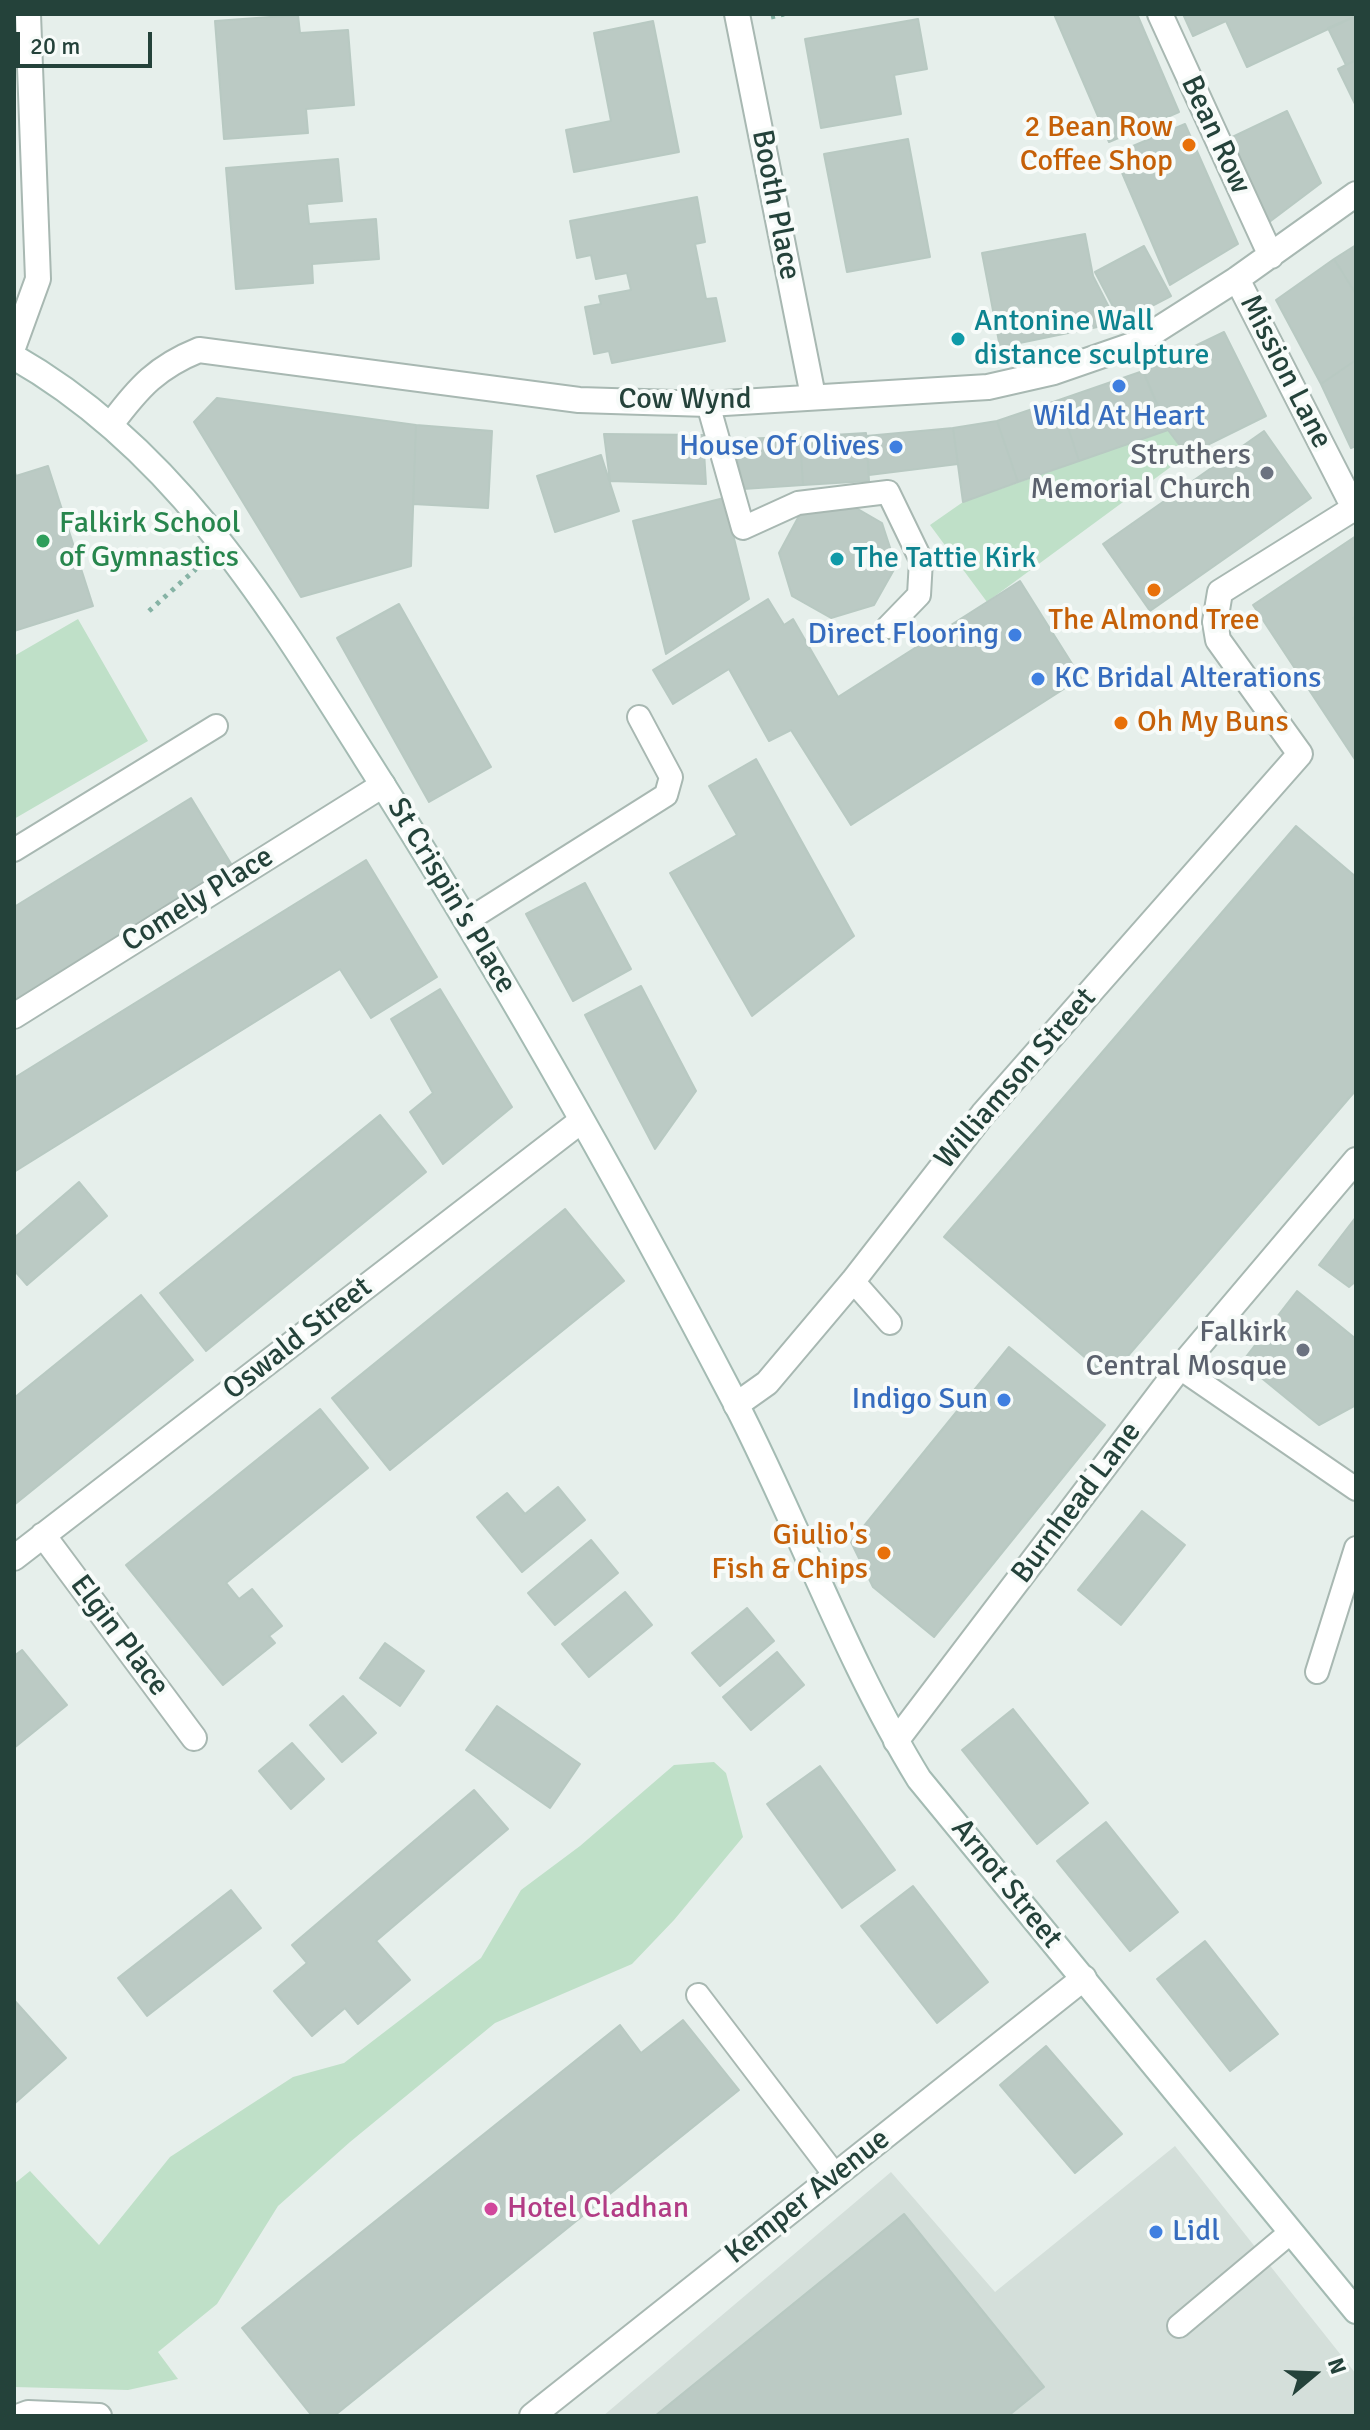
<!DOCTYPE html>
<style>
body{margin:0}
#map{position:relative;width:1370px;height:2430px;overflow:hidden;background:#e6efeb;font-family:Signika,sans-serif}
canvas{display:block}
.frame{position:absolute;inset:0;border:16px solid #24423a;pointer-events:none}
.north{position:absolute;left:1274px;top:2334px;width:80px;height:80px;-webkit-text-stroke:6px #f7fbf9;paint-order:stroke;rotate:71deg;font-size:22px;font-weight:700;line-height:32px;text-align:center;color:#24423a}
.north::after{content:'';display:block;margin:auto;width:28px;height:36px;background:#24423a;clip-path:polygon(50% 0,100% 100%,50% 72%,0 100%)}
.scale{position:absolute;left:16px;top:32px;width:136px;height:36px;box-sizing:border-box;border:4px solid #24423a;border-top:0;padding-left:10px;font-size:24px;line-height:28px;white-space:nowrap;color:#24423a;-webkit-text-stroke:6px #f7fbf9;paint-order:stroke}
</style>
<div id="map">
<canvas width="1370" height="2430"></canvas>
<div class="frame"></div>
<div class="north">N</div>
<div class="scale">20 m</div>
</div>
<script>
const g = document.querySelector('canvas').getContext('2d');
g.lineJoin = 'round';
function fillPath(path, color) {
  g.fillStyle = color;
  g.fill(path, 'evenodd');
}
function stroke(path, color, width, dash) {
  g.strokeStyle = color;
  g.lineWidth = width;
  g.lineCap = dash ? 'butt' : 'round';
  g.setLineDash(dash || []);
  g.stroke(path);
}
function drawText(font, color, halo, rows, align = 'center') {
  g.font = font + ' Signika,sans-serif';
  g.lineWidth = 8;
  g.setLineDash([]);
  g.textBaseline = 'middle';
  g.strokeStyle = halo;
  g.fillStyle = color;
  for (const [text, x, y, turn = 0] of rows) {
    g.save();
    g.translate(x, y);
    g.rotate((+turn || 0) * Math.PI / 180);
    g.textAlign = isNaN(turn) ? turn : align;
    if (halo) g.strokeText(text, 0, 0);
    g.fillText(text, 0, 0);
    g.restore();
  }
}
fillPath(new Path2D(`
 M1175 2146 1356 2374V2416H603L891 2172 995 2292Z`), '#d4dfda');
fillPath(new Path2D(`
 M1168 430 1187 455 987 602 930 525 963 502Z
 M78 619 148 741 14 819V656Z
 M714 1762 726 1773 743 1837 674 1920 632 1964 495 2023 350 2142 278 2206 217 2304 158 2352 178 2379 128 2390 14 2387V2184L30 2171 99 2245 170 2157 293 2077 344 2063 481 1958 521 1890 580 1846 674 1765Z`), '#bfe0c8');
const building = new Path2D(`
 M1054 14H1137L1179 112 1109 142Z
 M1183 14H1356V16L1247 67 1226 21 1193 36Z
 M298 15 300 33 348 30 354 105 306 109 308 133 224 139 215 21Z
 M1356 16V60L1346 65 1328 28Z
 M918 19 927 69 894 75 901 114 821 128 805 39Z
 M653 21 679 152 574 172 566 130 611 121 594 33Z
 M1356 60V106L1338 69Z
 M1287 111 1321 183 1268 223 1226 140Z
 M1185 124 1238 244 1170 285 1114 154Z
 M908 139 930 257 847 272 824 154Z
 M338 159 342 201 307 204 309 224 376 219 379 259 312 264 313 283 236 289 226 168Z
 M697 197 705 242 695 244 706 299 716 298 725 341 612 363 609 351 594 354 585 307 601 304 599 296 631 290 627 273 596 279 591 255 577 258 570 221Z
 M1085 234 1093 276 1117 323 1000 347 982 253Z
 M1356 245V294L1334 259Z
 M1144 246 1171 296 1121 322 1095 272Z
 M1334 259 1356 294V360L1321 384 1276 300Z
 M1224 332 1266 416 1187 455 1168 430 1143 371Z
 M1356 360V446L1351 448 1321 384Z
 M1143 371 1168 430 1079 461 1059 400Z
 M217 398 416 425 411 566 301 597 194 422Z
 M1059 400 1079 461 1018 482 997 421Z
 M997 421 1018 482 963 502 953 428Z
 M416 425 492 431 488 508 413 504Z
 M953 428 958 464 869 475 866 436Z
 M1264 431 1311 498 1150 611 1103 544Z
 M866 433 869 481 803 485 800 437Z
 M604 434 703 435 706 484 610 481Z
 M800 437 803 485 743 489 734 439Z
 M601 455 619 511 555 532 537 476Z
 M48 466 93 606 14 631V469L16 476Z
 M724 498 749 599 666 654 633 521Z
 M844 501 882 523 896 566 874 605 831 618 792 596 779 553 800 514Z
 M1356 536V616L1353 618 1356 623V761L1253 605Z
 M1020 581 1081 678 851 825 791 730 769 741 729 669 673 704 653 670 768 599 784 625 793 619 838 697Z
 M399 604 491 767 429 802 337 638Z
 M756 759 854 936 752 1016 670 873 737 835 709 786Z
 M191 798 233 867 14 1003V907Z
 M1296 826 1356 877V1090L1109 1378 944 1237Z
 M366 860 437 977 371 1018 340 969 14 1172V1078Z
 M585 883 631 969 573 1001 526 914Z
 M641 986 696 1091 655 1149 585 1015Z
 M440 989 512 1107 443 1164 410 1112 433 1093 391 1019Z
 M380 1115 426 1172 206 1351 160 1293Z
 M79 1182 107 1216 27 1285 14 1270V1238Z
 M565 1209 624 1281 390 1470 332 1398Z
 M1356 1217V1281L1349 1287 1319 1265Z
 M1297 1291 1356 1339V1405L1319 1425 1242 1362Z
 M141 1295 193 1360 14 1505V1398Z
 M1009 1347 1105 1425 934 1637 873 1587 851 1542Z
 M320 1409 368 1468 226 1583 239 1599 252 1589 282 1626 269 1636 275 1643 223 1685 126 1565Z
 M558 1487 585 1520 522 1572 477 1517 507 1493 525 1514Z
 M1142 1511 1185 1545 1121 1625 1078 1590Z
 M591 1540 618 1573 555 1625 528 1593Z
 M625 1592 652 1625 589 1677 562 1644Z
 M747 1608 774 1641 720 1686 692 1653Z
 M385 1643 424 1671 400 1706 360 1678Z
 M22 1650 67 1705 14 1748V1656Z
 M777 1652 804 1685 751 1730 723 1697Z
 M343 1696 376 1733 342 1762 310 1725Z
 M497 1706 580 1764 550 1808 466 1750Z
 M1013 1709 1088 1803 1037 1844 962 1750Z
 M292 1743 324 1779 291 1809 259 1771Z
 M820 1766 895 1870 842 1908 767 1804Z
 M474 1790 508 1829 376 1941 410 1980 358 2024 345 2008 312 2036 274 1991 307 1963 292 1945Z
 M1106 1822 1178 1912 1130 1951 1057 1861Z
 M913 1886 988 1982 937 2023 861 1926Z
 M231 1890 261 1928 147 2016 118 1978Z
 M1205 1941 1278 2034 1230 2071 1157 1979Z
 M14 2000 66 2058 14 2104Z
 M683 2020 739 2090 334 2416H312L242 2328 620 2025 641 2053Z
 M1046 2046 1122 2134 1075 2173 1000 2085Z
 M904 2214 1044 2387 1008 2416H655Z`);
fillPath(building, '#bbcac4');
stroke(building, '#b8c9c2', 2);
const service = new Path2D(`
 M708 404 743 528 798 503 888 492 921 560 919 595 888 627
 M14 850 216 726
 M468 920 666 795 671 777 639 717
 M853 1281 890 1323
 M1180 1368 1356 1489
 M1317 1672 1356 1548
 M698 1995 835 2175
 M1179 2326 1291 2232`);
const minor = new Path2D(`
 M737 14 813 396
 M1160 14 1271 256
 M1237 279 1354 508
 M14 345 38 279 28 14
 M112 423C139 387 157 367 199 350L579 400 708 404 988 387 1054 372 1135 344 1237 279 1356 194
 M14 1016 383 785
 M736 1405 767 1383 853 1281 983 1114 1300 754 1218 640 1215 622 1220 592 1356 507
 M43 1535 194 1738
 M14 1558 581 1121
 M896 1741 1174 1375 1356 1160
 M20 2416 28 2413 99 2416`);
const tertiary = new Path2D(`
 M532 2416 1084 1978`);
const secondary = new Path2D(`
 M14 357C174 448 269 605 365 757 498 966 620 1182 735 1402 799 1526 846 1660 919 1779L1356 2311`);
stroke(service, '#a8b8b2', 26);
stroke(minor, '#a8b8b2', 28);
stroke(tertiary, '#a8b8b2', 28);
stroke(secondary, '#a4bbb3', 28);
stroke(new Path2D(`
 M771 17 784 14
 M149 611 196 569`), '#86b3a5', 5, [4, 6]);
stroke(service, '#fff', 22);
stroke(minor, '#fff', 24);
stroke(tertiary, '#fff', 24);
stroke(secondary, '#fff', 24);
for (const [x, y, r, color] of [
 [1189,145,8,"#e8710a"],
 [958,339,8,"#0f9aa8"],
 [1119,386,8,"#3f7fe0"],
 [896,447,8,"#3f7fe0"],
 [1267,473,8,"#6b7280"],
 [43,541,8,"#2e9e5b"],
 [837,559,8,"#0f9aa8"],
 [1154,590,8,"#e8710a"],
 [1015,635,8,"#3f7fe0"],
 [1038,679,8,"#3f7fe0"],
 [1121,723,8,"#e8710a"],
 [1303,1350,8,"#6b7280"],
 [1004,1400,8,"#3f7fe0"],
 [884,1553,8,"#e8710a"],
 [491,2209,8,"#d1479c"],
 [1156,2232,8,"#3f7fe0"]
]) {
  const dot = new Path2D();
  dot.arc(x, y, r, 0, 2 * Math.PI);
  g.fillStyle = color;
  g.fill(dot);
  stroke(dot, '#f7fbf9', 3);
}
drawText('30px', '#c56008', '#f7fbf9', [
 ["2 Bean Row",1173,128],
 ["Coffee Shop",1173,162],
 ["The Almond Tree",1154,621,"center"],
 ["Oh My Buns",1137,723,"left"],
 ["Giulio's",868,1536],
 ["Fish & Chips",868,1570]
], 'right');
drawText('30px', '#24423a', '#f7fbf9', [
 ["Bean Row",1215,135,65],
 ["Booth Place",775,205,79],
 ["Mission Lane",1285,372,63],
 ["Cow Wynd",685,400],
 ["St Crispin's Place",451,896,59],
 ["Comely Place",198,900,-32],
 ["Williamson Street",1016,1079,-49],
 ["Oswald Street",298,1339,-38],
 ["Burnhead Lane",1077,1503,-53],
 ["Elgin Place",119,1636,53],
 ["Arnot Street",1006,1884,51],
 ["Kemper Avenue",808,2197,-38]
]);
drawText('30px', '#0d838f', '#f7fbf9', [
 ["Antonine Wall",974,322],
 ["distance sculpture",974,356],
 ["The Tattie Kirk",853,559]
], 'left');
drawText('30px', '#366cbe', '#f7fbf9', [
 ["Wild At Heart",1119,417,"center"],
 ["House Of Olives",880,447],
 ["Direct Flooring",999,635],
 ["KC Bridal Alterations",1054,679,"left"],
 ["Indigo Sun",988,1400],
 ["Lidl",1172,2232,"left"]
], 'right');
drawText('30px', '#5b616d', '#f7fbf9', [
 ["Struthers",1251,456],
 ["Memorial Church",1251,490],
 ["Falkirk",1287,1333],
 ["Central Mosque",1287,1367]
], 'right');
drawText('30px', '#27864d', '#f7fbf9', [
 ["Falkirk School",59,524],
 ["of Gymnastics",59,558]
], 'left');
drawText('30px', '#b23c85', '#f7fbf9', [
 ["Hotel Cladhan",507,2209]
], 'left');
</script>
